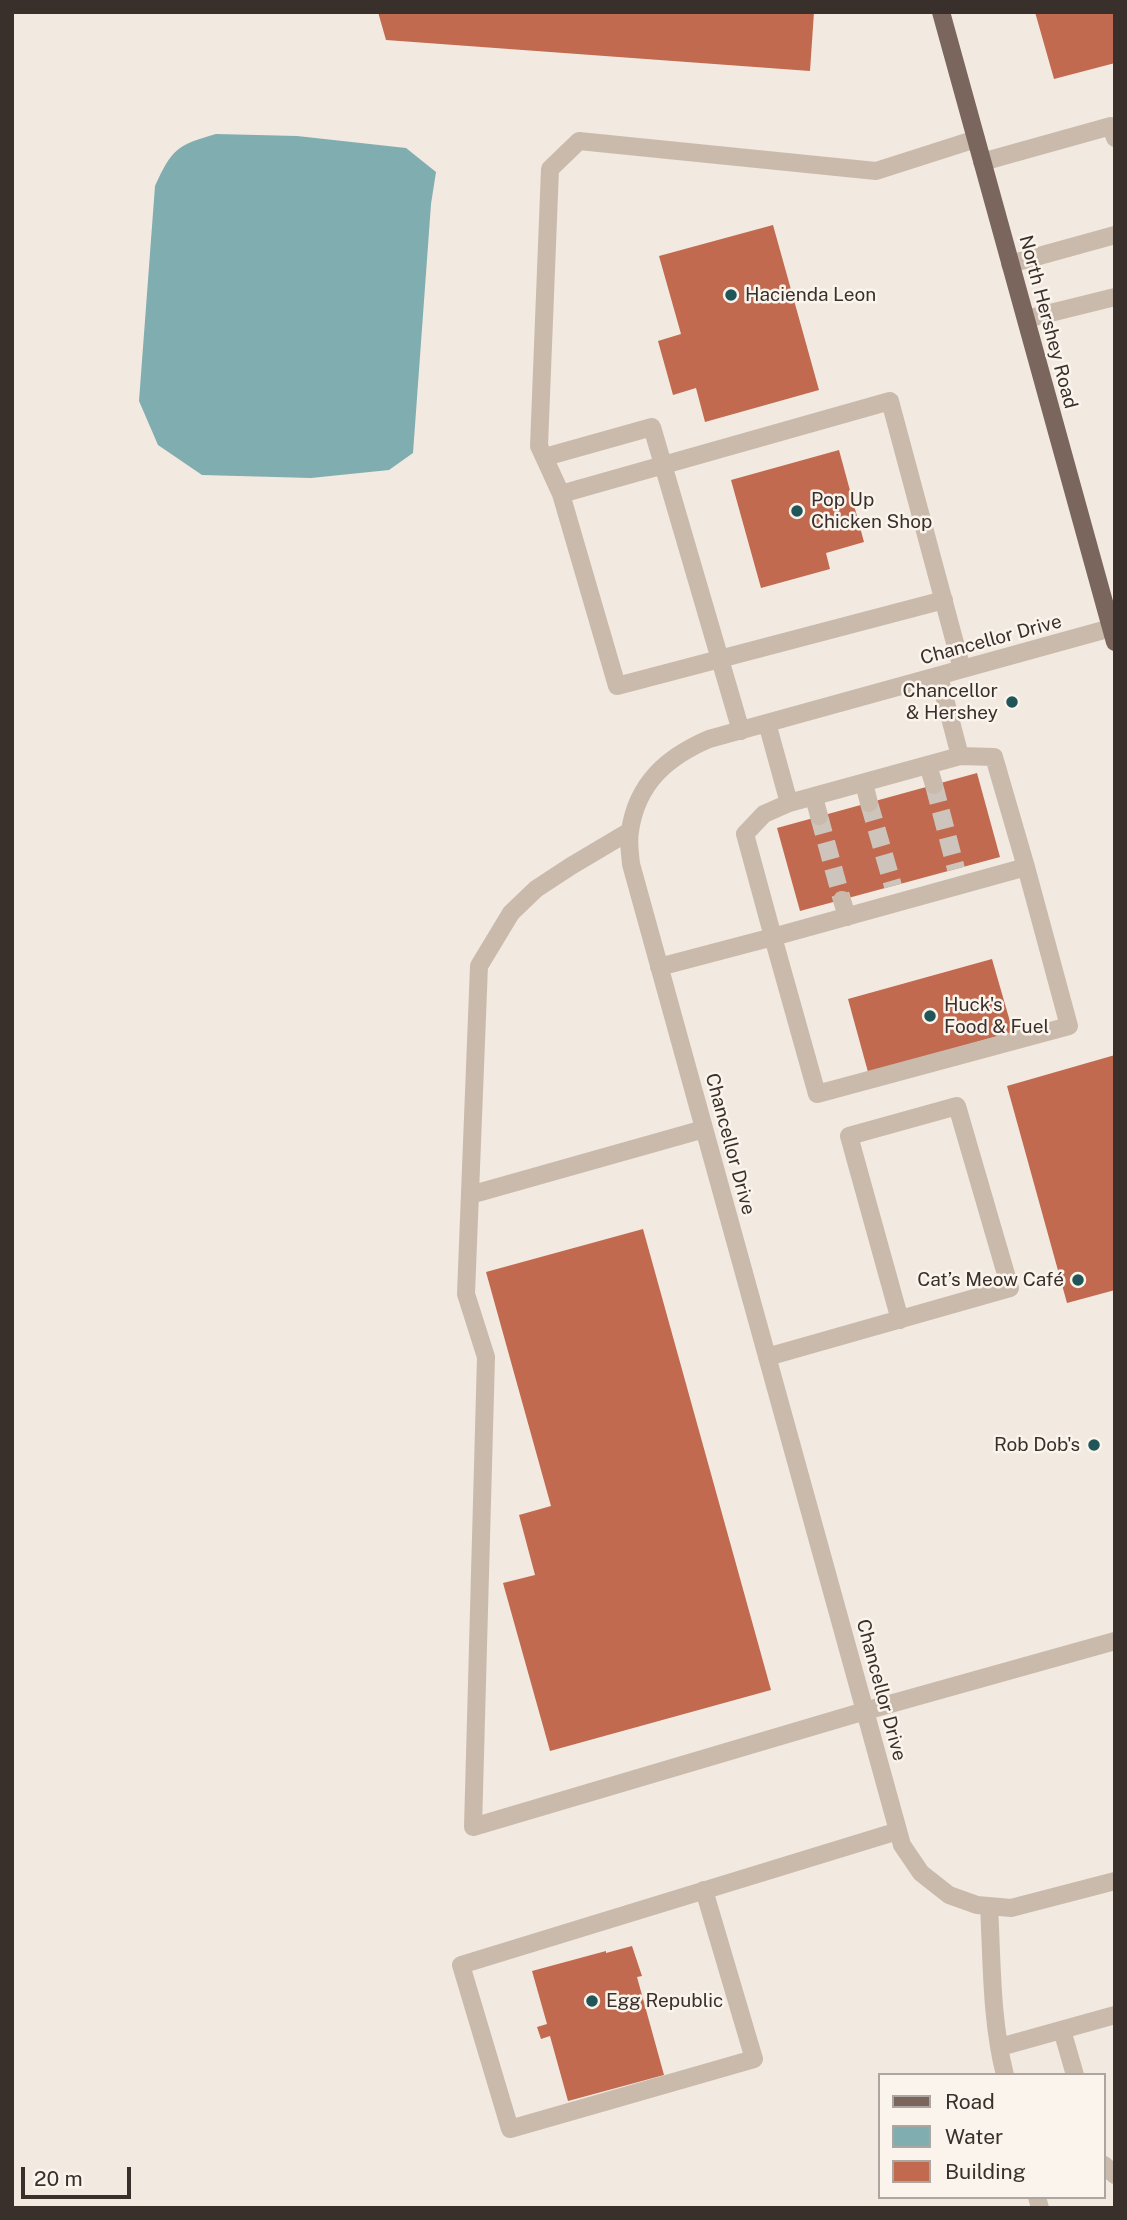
<!DOCTYPE html>
<meta charset="utf-8">
<style>
body{margin:0}
#map{position:relative;width:1127px;height:2220px;overflow:hidden;background:#f2e9e0;font-family:"Public Sans",sans-serif}
canvas{display:block}
.frame{position:absolute;inset:0;border:14px solid #392f2b;pointer-events:none}
.legend{position:absolute;left:878px;top:2073px;width:228px;height:126px;box-sizing:border-box;background:#faf4ec;border:2px solid #ada59f;margin:0;padding:9px 12px;list-style:none;font-size:21px;color:#392f2b}
.legend li{display:flex;align-items:center;gap:14px;height:35px}
.legend b{width:35px;border:2px solid #ada59f}
.scale{position:absolute;left:21px;top:2167px;width:110px;height:32px;box-sizing:border-box;border:4px solid #392f2b;border-top:0;padding-left:9px;font-size:21px;line-height:24px;white-space:nowrap;color:#392f2b;-webkit-text-stroke:5px #faf4ec;paint-order:stroke}
</style>
<div id="map">
<canvas width="1127" height="2220"></canvas>
<div class="frame"></div>
<ul class="legend">
<li><b style="height:9px;background:#7a665c"></b>Road</li>
<li><b style="height:19px;background:#80adaf"></b>Water</li>
<li><b style="height:19px;background:#c16a4f"></b>Building</li>
</ul>
<div class="scale">20 m</div>
</div>
<script>
const g = document.querySelector('canvas').getContext('2d');
g.lineJoin = 'round';
function fillPath(path, color) {
  g.fillStyle = color;
  g.fill(path, 'evenodd');
}
function stroke(path, color, width, dash) {
  g.strokeStyle = color;
  g.lineWidth = width;
  g.lineCap = dash ? 'butt' : 'round';
  g.setLineDash(dash || []);
  g.stroke(path);
}
function drawText(font, color, halo, rows, align = 'center') {
  g.font = font + ' "Public Sans",sans-serif';
  g.lineWidth = 5;
  g.setLineDash([]);
  g.textBaseline = 'middle';
  g.strokeStyle = halo;
  g.fillStyle = color;
  for (const [text, x, y, turn = 0] of rows) {
    g.save();
    g.translate(x, y);
    g.rotate((+turn || 0) * Math.PI / 180);
    g.textAlign = isNaN(turn) ? turn : align;
    if (halo) g.strokeText(text, 0, 0);
    g.fillText(text, 0, 0);
    g.restore();
  }
}
fillPath(new Path2D(`
 M216 134 297 136 406 148 436 172 431 204 413 453 389 470 311 478 202 475 158 445 139 401 155 186C172 149 177 145 216 134Z`), '#80adaf');
fillPath(new Path2D(`
 M378 12H814L810 71 386 40Z
 M1035 12H1115V63L1054 79Z
 M773 225 819 390 705 422 696 388 673 395 658 341 681 334 659 256Z
 M839 450 864 542 826 553 830 569 761 588 731 480Z
 M977 773 1000 857 800 911 777 828Z
 M992 959 1013 1032 868 1072 848 999Z
 M1115 1055V1290L1067 1303 1007 1086Z
 M643 1229 771 1690 550 1751 503 1583 535 1575 519 1515 551 1506 486 1272Z
 M632 1946 642 1976 637 1977 664 2075 568 2101 550 2036 541 2039 537 2027 547 2024 532 1971 606 1951V1953Z`), '#c16a4f');
stroke(new Path2D(`
 M934 785 956 869
 M869 803 893 886
 M819 816 842 900`), '#cdc4bc', 18, [18, 9]);
stroke(new Path2D(`
 M982 162 1111 126 1115 138
 M1010 264 1115 235
 M1026 319 1115 297
 M545 457 652 427 741 731
 M561 494 539 446 550 169 579 141 876 171 976 139
 M944 600 617 686 561 494 890 401 962 669
 M1111 628 709 739C667 757 637 783 630 831 628 841 630 853 631 864L902 1845 921 1873 949 1895 977 1905 1011 1908 1115 1881
 M767 723 789 803 960 756 939 676
 M960 756 994 757 1026 867 773 937 817 1094 1069 1026 1026 867
 M928 765 934 785
 M864 783 869 803
 M814 797 819 816
 M630 831 571 866 536 889 511 913 479 966 466 1294 486 1357 473 1827 865 1711 1115 1641
 M842 900 847 917
 M659 967 773 937 745 834 764 814 789 803
 M470 1195 704 1129
 M767 1357 1010 1288 957 1106 849 1136 900 1320
 M704 1890 754 2059 510 2129 461 1965 898 1831
 M989 1906C992 1961 991 2021 1005 2075
 M1062 2030 1075 2075
 M1000 2047 1115 2015
 M1104 2165 1115 2175
 M1037 2197 1040 2208`), '#cabaac', 18);
stroke(new Path2D(`
 M941 12 1115 642`), '#7a665c', 18);
for (const [x, y, r, color] of [
 [731,295,7,"#215659"],
 [797,511,7,"#215659"],
 [1012,702,7,"#215659"],
 [930,1016,7,"#215659"],
 [1078,1280,7,"#215659"],
 [1094,1445,7,"#215659"],
 [592,2001,7,"#215659"]
]) {
  const dot = new Path2D();
  dot.arc(x, y, r, 0, 2 * Math.PI);
  g.fillStyle = color;
  g.fill(dot);
  stroke(dot, '#faf4ec', 2.5);
}
drawText('19px', '#392f2b', '#faf4ec', [
 ["Hacienda Leon",745,295],
 ["Pop Up",811,500],
 ["Chicken Shop",811,522],
 ["Chancellor",998,691,"right"],
 ["& Hershey",998,713,"right"],
 ["Huck's",944,1005],
 ["Food & Fuel",944,1027],
 ["Cat’s Meow Café",1064,1280,"right"],
 ["Rob Dob's",1080,1445,"right"],
 ["Egg Republic",606,2001]
], 'left');
drawText('19px', '#392f2b', '#faf4ec', [
 ["North Hershey Road",1048,322,75],
 ["Chancellor Drive",991,640,-15],
 ["Chancellor Drive",730,1144,75],
 ["Chancellor Drive",881,1690,75]
]);
</script>
